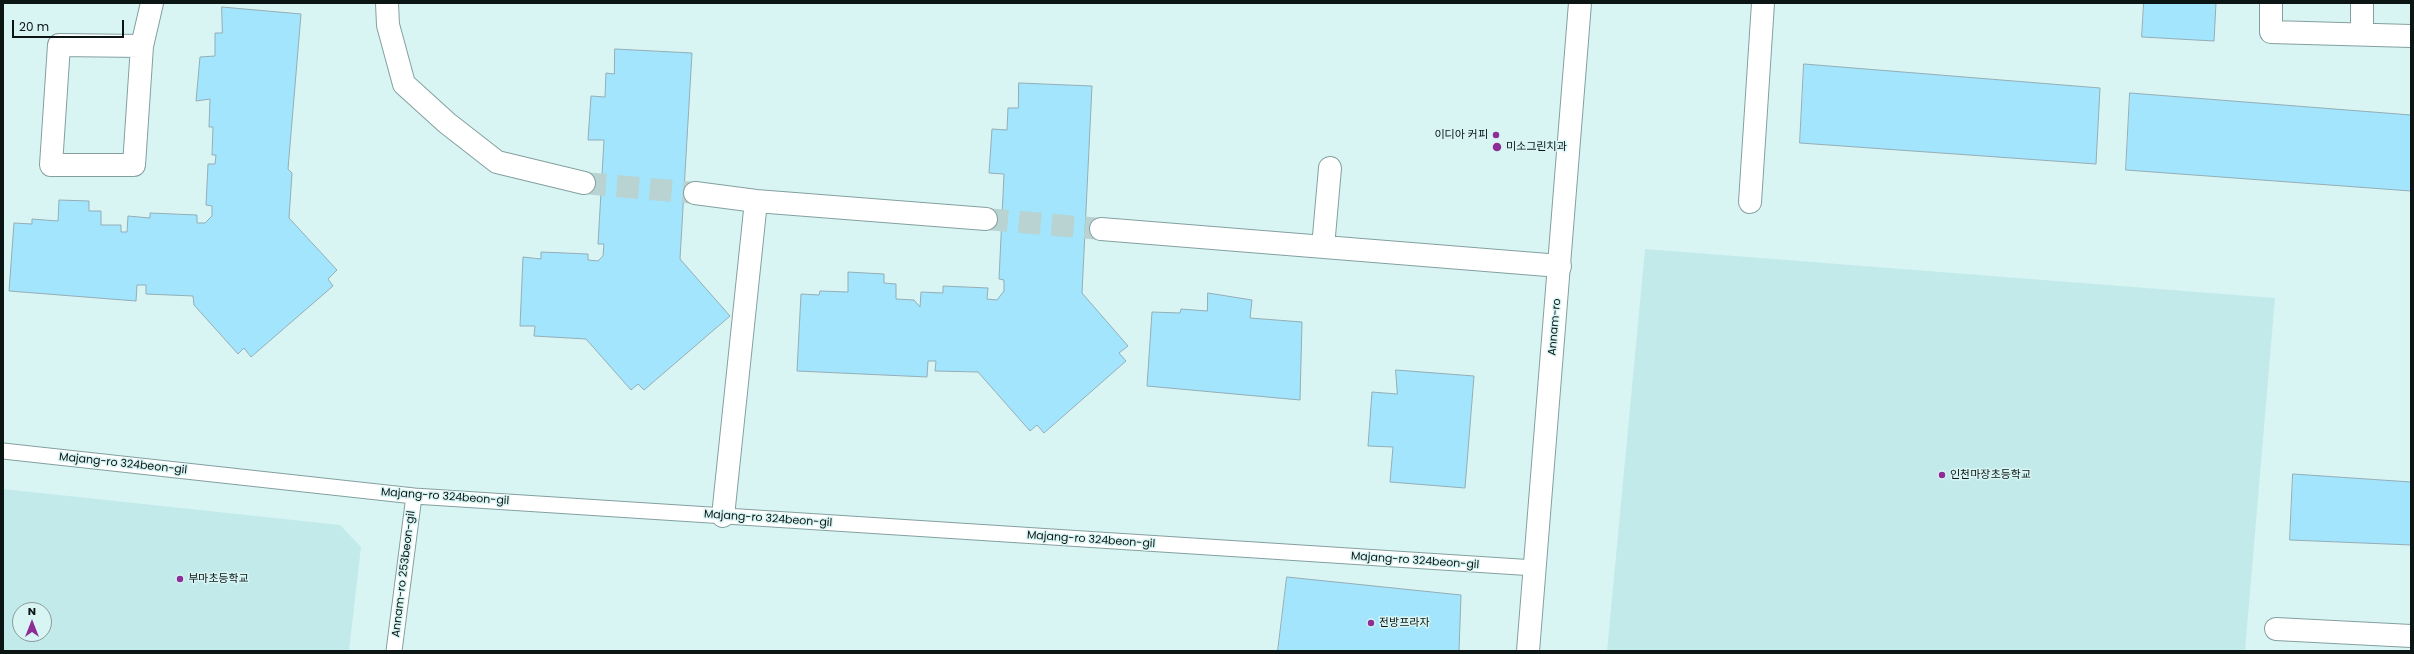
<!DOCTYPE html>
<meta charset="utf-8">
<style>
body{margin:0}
#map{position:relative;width:2414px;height:654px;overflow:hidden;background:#d8f5f4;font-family:Poppins,sans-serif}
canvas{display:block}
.frame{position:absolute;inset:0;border:4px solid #0a1514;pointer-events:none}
.north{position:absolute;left:12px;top:602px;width:40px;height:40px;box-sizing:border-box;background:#d8f5f4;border:1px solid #869b9a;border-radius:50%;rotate:0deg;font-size:11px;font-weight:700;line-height:16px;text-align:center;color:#0a1514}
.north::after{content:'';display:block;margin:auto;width:14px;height:18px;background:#8d2d95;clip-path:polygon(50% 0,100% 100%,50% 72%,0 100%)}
.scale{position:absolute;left:12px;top:20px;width:112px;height:18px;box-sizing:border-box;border:2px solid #0a1514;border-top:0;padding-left:5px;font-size:12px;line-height:14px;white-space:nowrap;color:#0a1514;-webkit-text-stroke:3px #d8f5f4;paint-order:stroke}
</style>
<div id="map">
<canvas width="2414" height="654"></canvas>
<div class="frame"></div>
<div class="north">N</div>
<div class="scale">20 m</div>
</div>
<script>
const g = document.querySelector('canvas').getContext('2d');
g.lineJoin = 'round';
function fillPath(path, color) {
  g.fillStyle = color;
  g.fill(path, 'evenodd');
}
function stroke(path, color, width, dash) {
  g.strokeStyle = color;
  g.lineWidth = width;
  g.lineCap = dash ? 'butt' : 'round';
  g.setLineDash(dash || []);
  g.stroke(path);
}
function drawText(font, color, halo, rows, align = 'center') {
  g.font = font + ' Poppins,"Noto Sans KR",sans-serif';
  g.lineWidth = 3;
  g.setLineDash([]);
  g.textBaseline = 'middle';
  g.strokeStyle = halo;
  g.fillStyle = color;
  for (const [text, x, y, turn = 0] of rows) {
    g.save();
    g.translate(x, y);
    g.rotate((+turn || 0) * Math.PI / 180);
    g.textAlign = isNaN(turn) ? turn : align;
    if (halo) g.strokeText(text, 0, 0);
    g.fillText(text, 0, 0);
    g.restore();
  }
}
fillPath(new Path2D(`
 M1645 249 2275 298 2245 651H1607Z
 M3 489 340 525 361 547 349 651H3ZM20 610H44V634H20Z`), '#c3eaea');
const building = new Path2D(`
 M2144 3H2216L2214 41 2142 37Z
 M222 7 301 14 288 169 292 173 289 218 337 270 328 279 333 286 251 357 244 348 238 354 194 305 193 296 146 294V285H137L136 301 9 291 14 223 32 224V219L58 221 59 200 89 201V211H101V225H121V232H127L128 216 150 218V213L197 215V223H205L212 216V206L206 205 208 164H215L216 155H212L213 127H209L210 99 196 101 200 57 215 56V33H222Z
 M615 49 692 53 680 259 730 316 644 390 638 384 631 390 586 339 534 336 535 326H520L523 257 541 259V252L588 254V260L598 261 603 256 604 244H598L604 140H588L591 96 605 97 606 73 614 74Z
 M1804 64 2100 88 2096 164 1800 143Z
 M1019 83 1092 86 1082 293 1128 346 1119 353 1126 361 1044 433 1037 425 1030 431 978 372 935 371 936 361H928L927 377 797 371 801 294 819 295 820 291 848 292V272L884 274V283L896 284V299L914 300 920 307 921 292 943 293V286L988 288 987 299 997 300 1004 291V280L999 279 1004 174 989 173 992 129 1007 130 1008 108H1018Z
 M2130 93 2411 115V191L2126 170Z
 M1208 293 1252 300 1250 318 1302 322 1300 400 1147 386 1152 312 1180 313 1181 309 1207 311Z
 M1396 370 1474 376 1465 488 1390 482 1393 447 1368 446 1372 392 1397 394Z
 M2293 474 2411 482V545L2290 540Z
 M1287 577 1461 595 1459 651H1278Z`);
fillPath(building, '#a2e5fc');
stroke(building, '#94adb6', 1);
stroke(new Path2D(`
 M584 183 695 193
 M986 219 1101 229`), '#b9d3d2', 22, [22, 11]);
const lane = new Path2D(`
 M3 451 414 496 1535 568
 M394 651 414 496`);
const street = new Path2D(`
 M387 3 388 25 404 84 447 123 497 162 584 183
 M2271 3V32L2411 36
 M2362 34V3
 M142 46 59 45 51 165H134L142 46 152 3
 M695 193 756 201 986 219
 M1750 202 1763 3
 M1101 229 1560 266
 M1323 247 1330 168
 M723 516 756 201
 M2276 629 2411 636`);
const secondary = new Path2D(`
 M1528 651 1580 3`);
stroke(lane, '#849f9f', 17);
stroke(street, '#849f9f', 24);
stroke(secondary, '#849f9f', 24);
stroke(lane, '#fff', 15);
stroke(street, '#fff', 22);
stroke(secondary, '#fff', 22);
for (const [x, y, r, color] of [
 [1496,135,4,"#8d2d95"],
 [1497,147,5,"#8d2d95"],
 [1942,475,4,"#8d2d95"],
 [180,579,4,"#8d2d95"],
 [1371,623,4,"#8d2d95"]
]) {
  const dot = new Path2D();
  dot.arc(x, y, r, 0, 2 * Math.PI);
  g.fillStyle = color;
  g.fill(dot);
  stroke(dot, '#d8f5f4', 1.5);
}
drawText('11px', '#0a1514', '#d8f5f4', [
 ["이디아 커피",1488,135,"right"],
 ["미소그린치과",1506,147],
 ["인천마장초등학교",1950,475],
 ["부마초등학교",188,579],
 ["전방프라자",1379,623]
], 'left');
drawText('11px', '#0a1514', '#d8f5f4', [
 ["Annam-ro",1555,327,-85],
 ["Majang-ro 324beon-gil",123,464,6],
 ["Majang-ro 324beon-gil",445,497,4],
 ["Majang-ro 324beon-gil",768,519,4],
 ["Majang-ro 324beon-gil",1091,540,4],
 ["Majang-ro 324beon-gil",1415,561,4],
 ["Annam-ro 253beon-gil",404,574,-83]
]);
</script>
